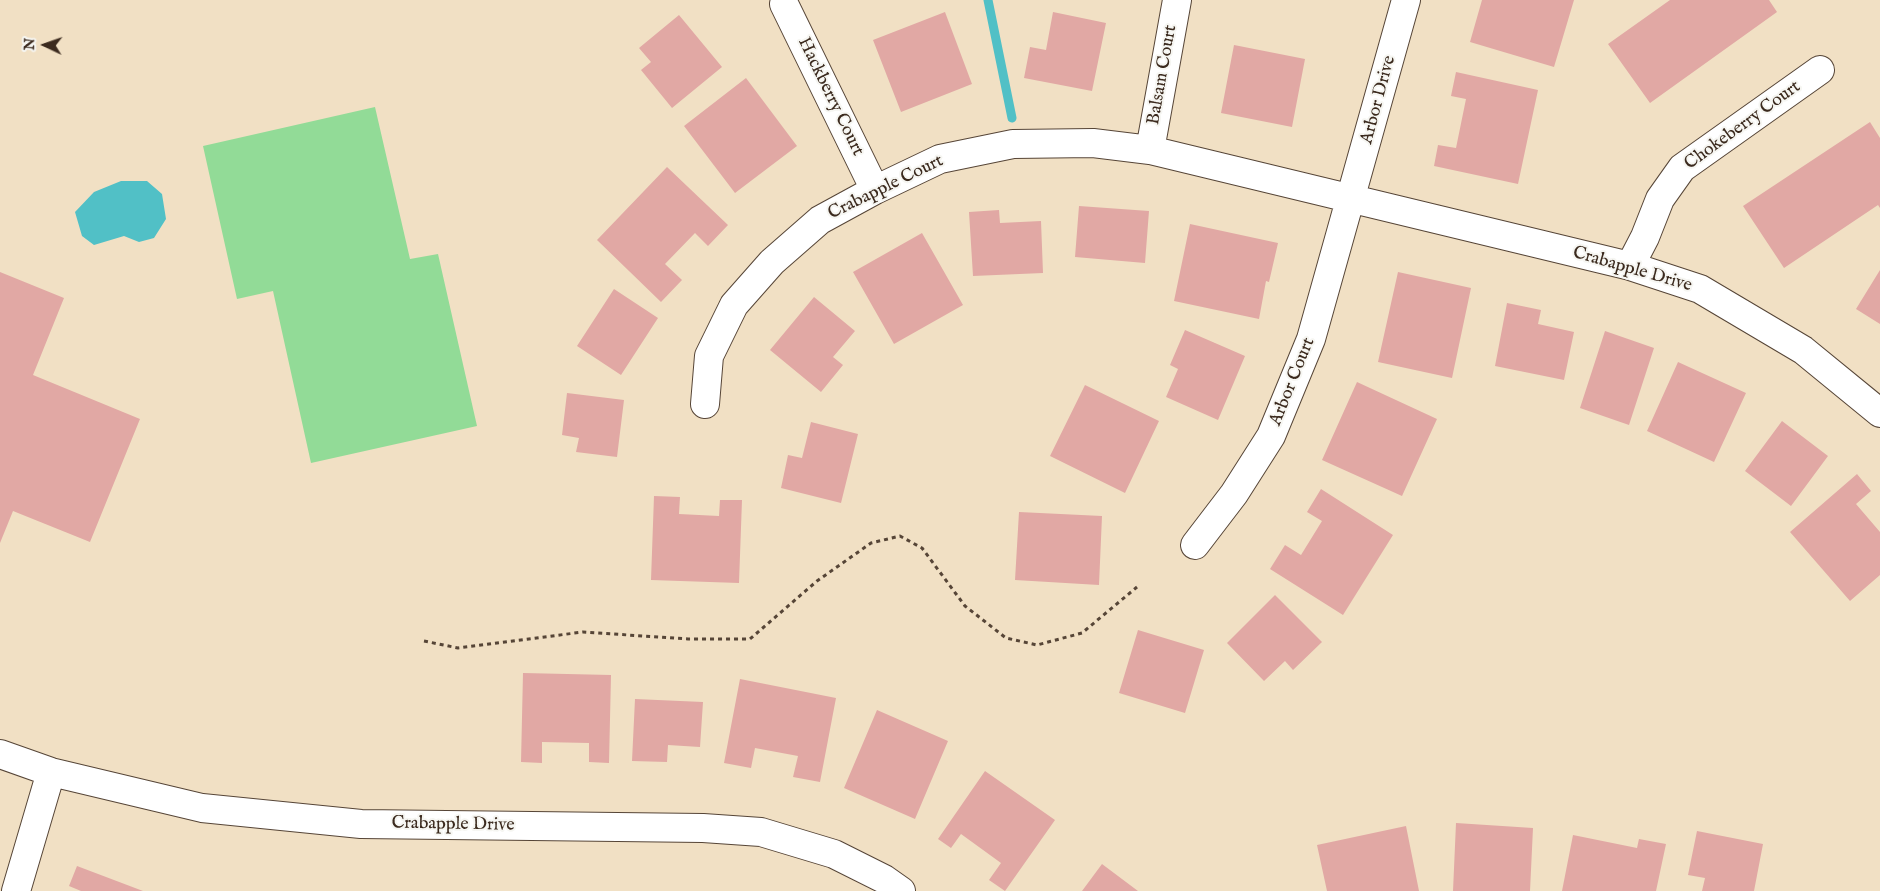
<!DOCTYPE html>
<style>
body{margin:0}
#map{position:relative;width:1880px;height:891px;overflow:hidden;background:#f1e0c4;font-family:"IM FELL English",serif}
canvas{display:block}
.north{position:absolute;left:20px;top:20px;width:50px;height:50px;-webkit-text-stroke:4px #f6f6f2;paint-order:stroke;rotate:273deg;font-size:14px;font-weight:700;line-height:20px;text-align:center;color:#3b2a1e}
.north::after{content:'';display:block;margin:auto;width:18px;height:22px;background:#3b2a1e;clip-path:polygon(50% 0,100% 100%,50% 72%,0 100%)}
</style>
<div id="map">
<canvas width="1880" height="891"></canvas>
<div class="north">N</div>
</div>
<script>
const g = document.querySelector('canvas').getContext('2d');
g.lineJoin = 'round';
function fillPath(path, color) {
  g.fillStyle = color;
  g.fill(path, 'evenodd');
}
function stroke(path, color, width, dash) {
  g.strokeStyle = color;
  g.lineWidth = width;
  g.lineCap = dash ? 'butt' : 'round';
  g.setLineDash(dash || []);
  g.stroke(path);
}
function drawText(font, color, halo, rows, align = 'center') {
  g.font = font + ' "IM FELL English",serif';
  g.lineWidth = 4;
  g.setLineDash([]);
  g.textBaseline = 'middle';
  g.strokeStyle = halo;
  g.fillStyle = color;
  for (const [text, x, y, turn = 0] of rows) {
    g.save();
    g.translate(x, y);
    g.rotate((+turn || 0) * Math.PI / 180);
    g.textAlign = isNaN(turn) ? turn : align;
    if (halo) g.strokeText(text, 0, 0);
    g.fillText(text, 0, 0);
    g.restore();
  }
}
fillPath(new Path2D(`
 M375 107 410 259 438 254 477 426 311 463 273 291 237 299 203 146Z`), '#92db97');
fillPath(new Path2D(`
 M121 181H147L162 194 166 219 154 238 139 242 124 236 94 245 82 236 75 212 94 192Z`), '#51c0c6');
stroke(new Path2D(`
 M988 0 1012 118`), '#51c0c6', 9);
fillPath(new Path2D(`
 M1482 0H1574L1554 67 1470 42Z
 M1670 0H1769L1777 12 1650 103 1608 44Z
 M945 12 972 84 901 112 873 40Z
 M1053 12 1106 23 1092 91 1024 78 1030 47 1046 50Z
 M679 15 722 67 672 108 641 70 651 62 639 48Z
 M1234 45 1305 59 1292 127 1221 113Z
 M1456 72 1538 90 1518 184 1434 166 1438 145 1456 148 1466 99 1451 96Z
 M746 78 797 146 735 193 684 126Z
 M1870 122 1880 138V208L1878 205 1784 268 1743 206Z
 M667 167 728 225 708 246 695 233 665 264 682 280 661 302 597 240Z
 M1079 206 1149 211 1145 263 1075 257Z
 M999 210 1000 223 1041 221 1043 273 973 276 969 212Z
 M1190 224 1278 243 1269 282 1266 281 1259 319 1174 301Z
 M922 233 963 305 894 344 853 272Z
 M1880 270V324L1856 309Z
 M0 272 64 298 33 375 140 419 90 542 13 511 0 543Z
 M1398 272 1471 288 1452 378 1378 362Z
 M614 289 658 318 621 375 577 346Z
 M814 297 855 331 833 357 843 365 821 392 770 350Z
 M1507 303 1541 310 1538 324 1574 332 1564 380 1495 366Z
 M1185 330 1245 356 1218 420 1166 397 1178 369 1170 365Z
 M1605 331 1654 348 1629 425 1580 408Z
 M1678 362 1746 393 1714 462 1647 431Z
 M1357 382 1437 419 1402 496 1322 460Z
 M1085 385 1159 421 1125 493 1050 456Z
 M567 393 624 400 617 457 576 452 579 438 562 435Z
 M1782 421 1828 456 1791 506 1745 471Z
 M811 422 858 434 841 503 781 488 788 455 802 458Z
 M1857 474 1871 491 1856 504 1880 532V575L1850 601 1790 532Z
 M1321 489 1393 535 1343 615 1270 569 1285 545 1301 555 1322 521 1307 512Z
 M654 496 680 497 679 514 719 516 720 500H742L739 583 651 580Z
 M1019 512 1102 516 1099 585 1015 580Z
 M1275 595 1322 642 1293 670 1285 661 1264 681 1227 643Z
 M1138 630 1204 650 1185 713 1119 693Z
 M523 673 611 675 609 763 589 762V743L542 742V763L521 762Z
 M740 679 836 698 820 782 793 777 798 756 755 748 751 768 724 763Z
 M635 699 703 702 700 747 668 745 667 762 632 761Z
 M877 710 948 741 915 819 844 788Z
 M985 771 1055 820 1005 891 989 880 1001 863 961 834 951 848 938 839Z
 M1456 823 1533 828 1530 891H1453Z
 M1406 826 1419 891H1327L1317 845Z
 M1697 831 1763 844 1754 891H1702L1705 878 1688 875Z
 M1573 835 1637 848 1639 839 1666 844 1656 891H1562Z
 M1102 864 1138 891H1082Z
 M77 866 143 891H81L69 886Z`), '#e1a8a4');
const street = new Path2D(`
 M784 4 875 190
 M1150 150 1177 0
 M1630 266 1645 237 1660 199 1682 168 1820 70
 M705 404 709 356 734 305 772 262 820 220 875 190 940 159 1013 144 1093 143 1150 150 1630 266 1700 289 1803 350 1880 413
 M1195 545 1234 494 1271 436 1311 339 1406 0
 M0 754 51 772 202 808 361 824 703 828 761 832 834 854 884 879 901 891
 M16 891 51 772`);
stroke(street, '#564537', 30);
stroke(new Path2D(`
 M424 641 458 648 583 632 688 639H750L817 581 871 543 900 536 922 548 965 606 1006 638 1037 645 1082 633 1137 587`), '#564537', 3, [4, 4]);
stroke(street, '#fff', 28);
drawText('18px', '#3b2a1e', '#f6f6f2', [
 ["Balsam Court",1163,75,-80],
 ["Hackberry Court",830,97,64],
 ["Arbor Drive",1379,100,-75],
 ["Chokeberry Court",1743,126,-36],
 ["Crabapple Court",886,188,-26],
 ["Crabapple Drive",1632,270,16],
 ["Arbor Court",1293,382,-68],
 ["Crabapple Drive",453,825,1]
]);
</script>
